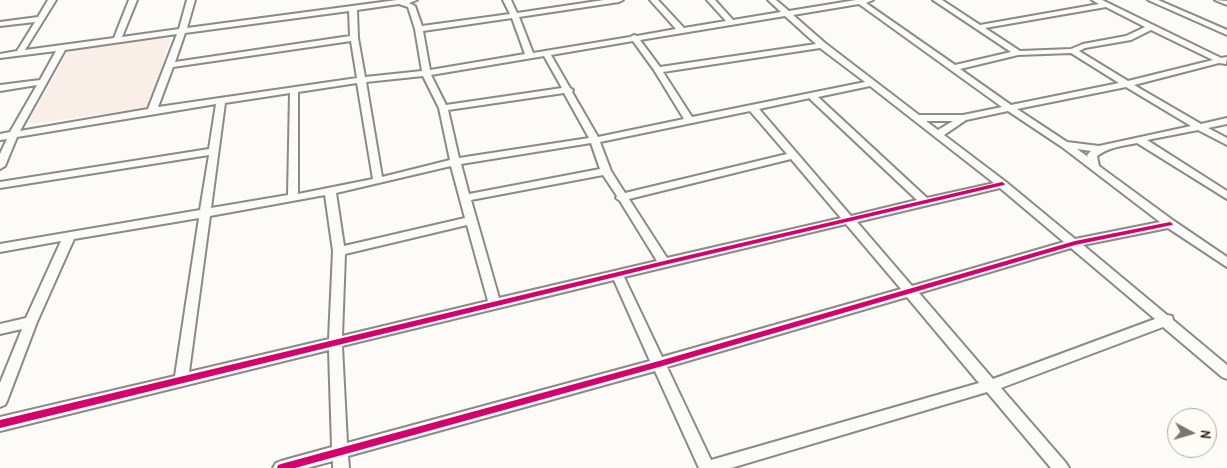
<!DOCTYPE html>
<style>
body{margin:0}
#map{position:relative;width:1227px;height:468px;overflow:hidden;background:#fcfbf8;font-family:"Patrick Hand",sans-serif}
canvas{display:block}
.north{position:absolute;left:1167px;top:408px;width:50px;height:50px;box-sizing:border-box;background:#fdfcf7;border:1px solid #afa8a0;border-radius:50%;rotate:96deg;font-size:14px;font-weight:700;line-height:20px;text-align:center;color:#3b2a1e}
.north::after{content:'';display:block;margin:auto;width:18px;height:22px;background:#7f736a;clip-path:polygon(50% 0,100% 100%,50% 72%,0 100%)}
</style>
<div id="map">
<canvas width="1227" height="468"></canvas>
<div class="north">N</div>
</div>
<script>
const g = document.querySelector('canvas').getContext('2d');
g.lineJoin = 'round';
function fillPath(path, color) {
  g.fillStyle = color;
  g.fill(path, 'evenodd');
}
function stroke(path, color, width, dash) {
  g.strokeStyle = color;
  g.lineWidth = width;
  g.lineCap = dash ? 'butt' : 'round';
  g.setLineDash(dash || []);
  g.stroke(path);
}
fillPath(new Path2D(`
 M165 37 171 38 149 105 141 108 33 124 28 123 67 53 73 50Z`), '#f9efe8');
const street = new Path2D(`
 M48 0H56L25 50 114 38 129 0H137L122 37 179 29 187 0H195L187 28 397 0H417L409 3 415 6 422 26 510 14 503 0H511L517 13 604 0H623L619 2 519 17 533 53 630 37 634 35 637 36 676 29 650 0H658L684 28 726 21 707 0H715L733 20 781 12 768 0H776L789 11 856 0H873L866 3 955 65 1011 52 933 0H942L980 25 1099 4 1092 0H1102L1221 58 1227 57 1226 64 1219 63 1134 85 1201 124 1227 118V124L1208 128 1227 138V145L1198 130 1147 140 1227 191V199L1137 143C1123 146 1109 147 1097 156L1099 166 1174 221 1227 257V267L1168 228 1083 245 1167 315 1172 316 1173 320 1227 365V379L1222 377 1163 327 1001 388 1066 463 1069 468H1051L987 392 731 468H699L655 371 348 456 349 468H333V461L307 468H273L276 463 281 461 332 447 329 350 0 431V417L175 376 199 218 74 239 37 322 7 401 5 405 0 407V383L22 329 0 334V324L26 318 61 241 0 252V244L200 210 209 155 0 188V182L209 149 216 104 17 137 5 166 0 169V154L7 139 0 140V134L10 132 37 85 0 91V85L40 80 56 51 0 58V54L17 51 35 22 0 26V22L38 17ZM399 4 408 7 415 29 422 71 365 77 358 38 357 10ZM859 4 1002 107 963 115H919L825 43 793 15ZM1106 7 1145 27 1126 36 1083 44 1071 49 1020 51 985 28ZM349 11 350 36 175 62 185 33ZM785 16 816 44 660 67 640 40ZM512 18 525 54 430 70 423 31ZM1151 30 1213 60 1128 81 1079 51 1085 48 1131 40ZM177 34 148 109 20 131 65 50ZM351 41 357 78 158 107 173 67ZM633 41 654 70 684 119 598 137 572 92 573 90 570 88 551 55ZM820 48 865 82 692 117 663 72ZM1071 53 1119 83 1011 105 960 69 1018 55ZM544 56 562 88 446 105 431 75ZM423 76 439 108 450 160 382 177 366 82ZM357 83 373 179 298 194V92ZM870 86 994 183 927 198 818 97ZM1126 87 1191 126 1099 146 1067 142 1017 109ZM290 93 288 195 211 208 225 103ZM564 93 589 138 459 158 448 110ZM810 98V99L917 200 851 216 759 109ZM750 111 787 154 625 193 611 171 600 142ZM1008 111 1062 147 1160 222 1075 239 1006 182 944 135 966 120ZM926 121H953L938 130ZM591 143 600 169 469 194 461 164ZM1077 149 1091 151 1087 155 1088 157ZM791 159 841 218 667 258 629 199ZM451 166 465 218 344 246 336 193ZM603 175 617 196 616 198 620 201 657 261 499 298 471 200ZM1000 188 1064 242 912 286 857 222ZM325 195 333 251 329 339 189 372 210 216ZM846 224 901 289 662 357 624 277ZM467 225 488 301 342 336 345 254ZM1071 248 1155 319 993 379 919 293ZM614 280 650 361 347 443 342 346ZM907 297 979 383 711 460 667 367Z
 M1148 0H1158L1227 30V35Z
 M1215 0 1227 1V5L1217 1Z`);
stroke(street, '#8d8985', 4);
fillPath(street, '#fbfbf9');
fillPath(new Path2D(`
 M1002 182 1005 184 1004 185 664 265 0 428V420L664 261Z
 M1170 222 1173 224 1172 225 1075 245 659 367 295 468H277L278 465 281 464 659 361 1075 241Z`), '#d6006c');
</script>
